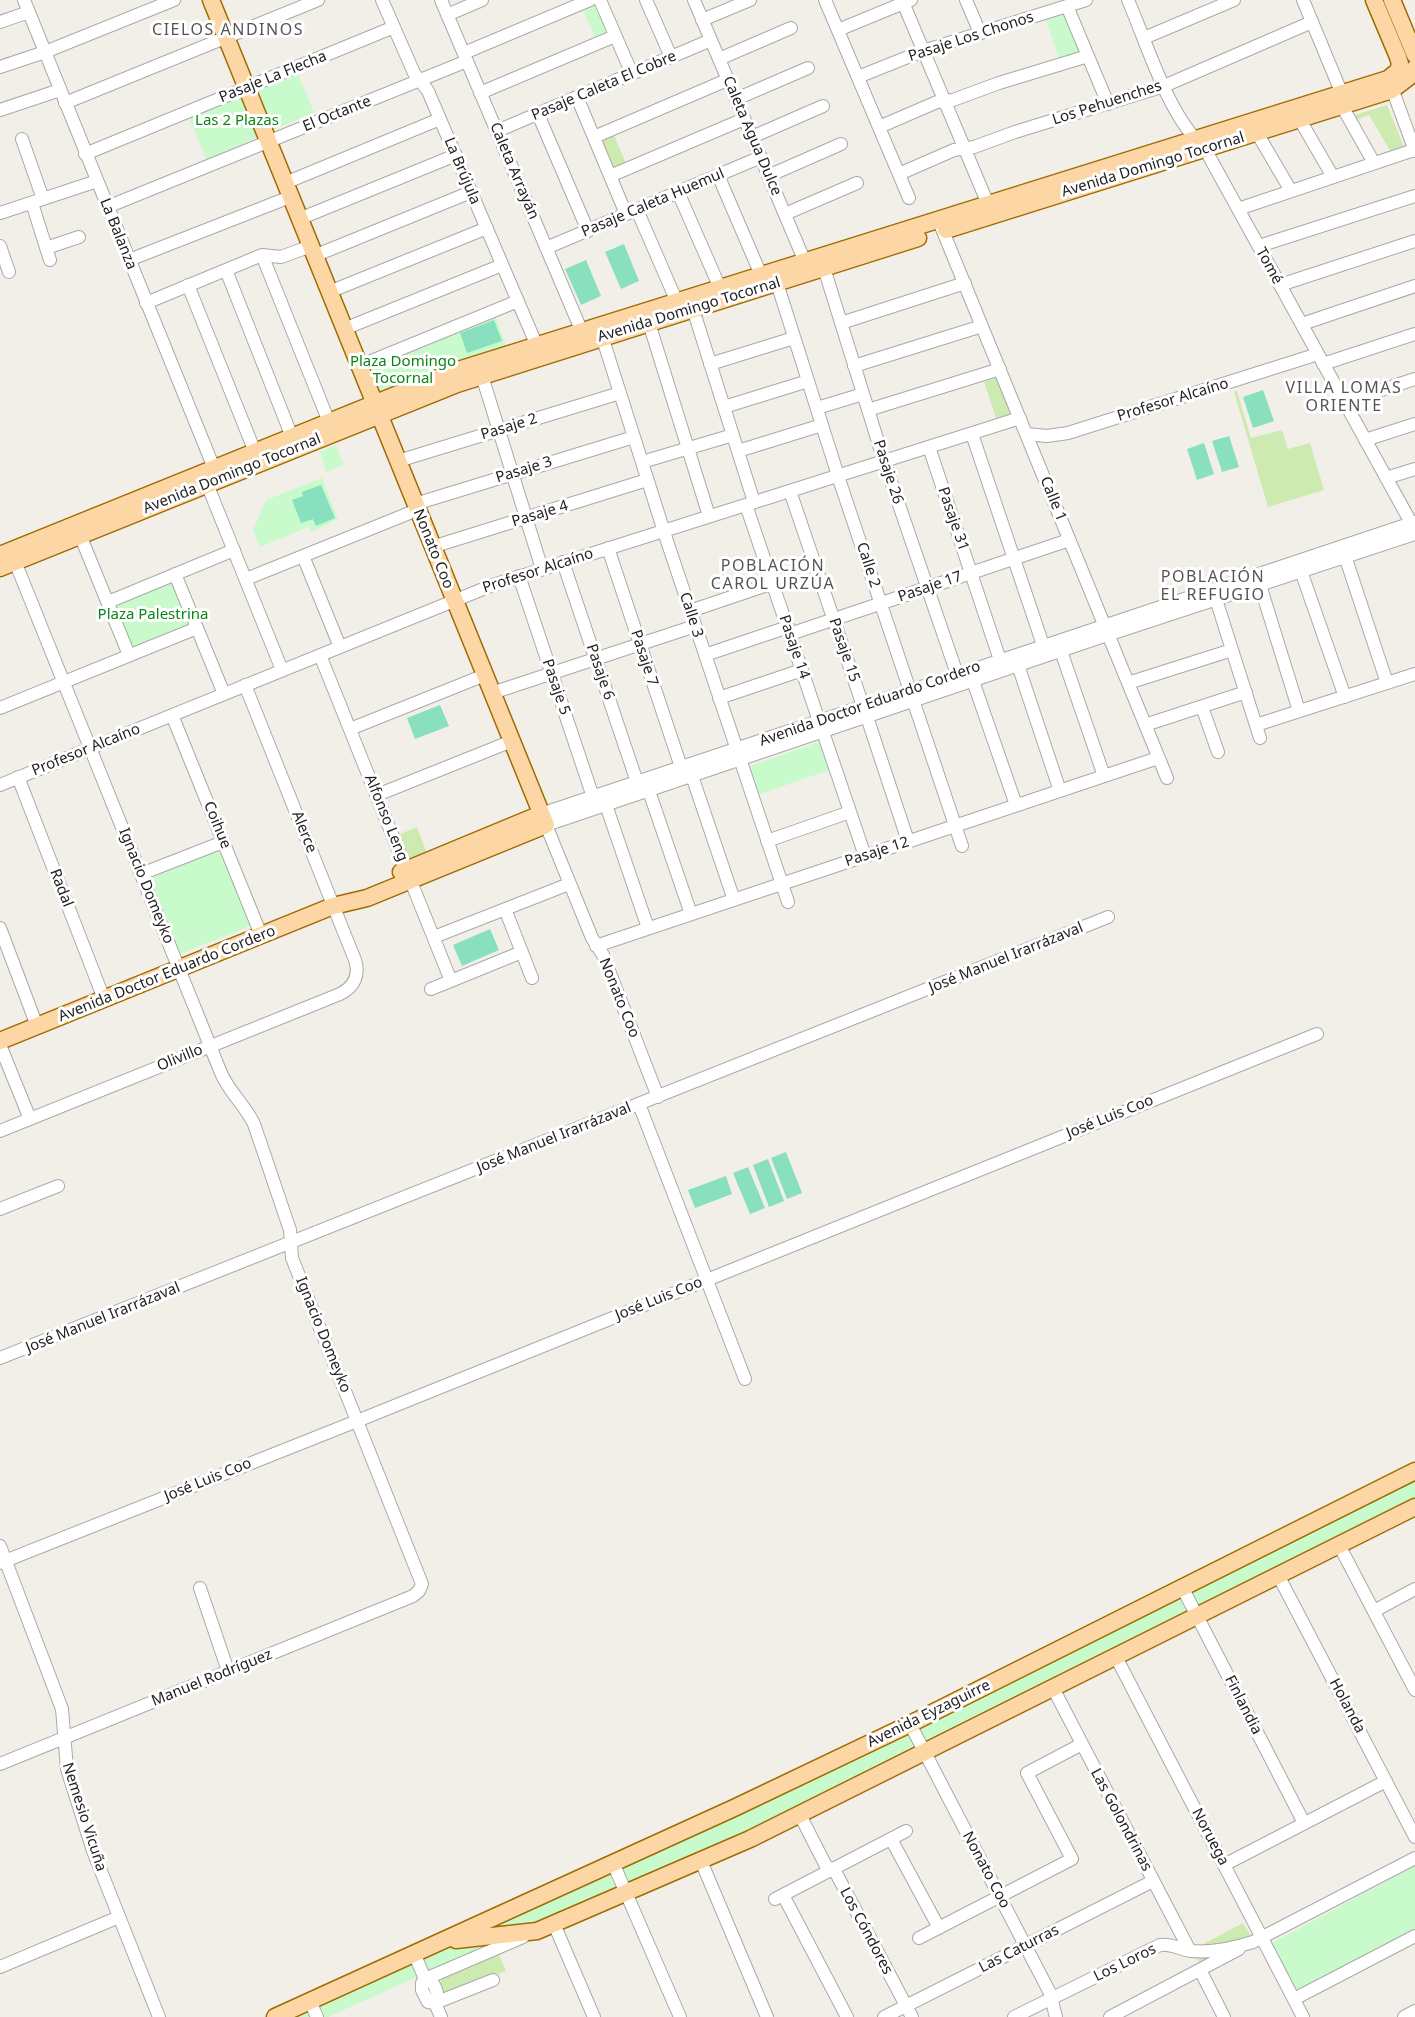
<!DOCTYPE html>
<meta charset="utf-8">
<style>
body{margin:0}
canvas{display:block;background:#f2efe9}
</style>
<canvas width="1415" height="2017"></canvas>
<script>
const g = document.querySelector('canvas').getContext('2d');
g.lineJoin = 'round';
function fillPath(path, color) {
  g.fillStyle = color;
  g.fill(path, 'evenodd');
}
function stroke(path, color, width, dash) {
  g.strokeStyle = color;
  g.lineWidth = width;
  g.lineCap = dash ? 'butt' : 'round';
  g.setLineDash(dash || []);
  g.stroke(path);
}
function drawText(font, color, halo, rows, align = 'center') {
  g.font = font + ' "Noto Sans",sans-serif';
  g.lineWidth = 6;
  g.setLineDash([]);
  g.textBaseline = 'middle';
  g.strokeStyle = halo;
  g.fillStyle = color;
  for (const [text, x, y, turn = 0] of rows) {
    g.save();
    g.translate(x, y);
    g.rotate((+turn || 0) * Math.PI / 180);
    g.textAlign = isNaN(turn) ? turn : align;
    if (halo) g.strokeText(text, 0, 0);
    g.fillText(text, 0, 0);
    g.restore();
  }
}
fillPath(new Path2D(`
 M1387 105 1404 147 1391 152 1369 115 1356 120 1355 115Z
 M613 133 627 166 611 173 597 140Z
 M997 377 1013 416 997 421 984 382Z
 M1237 391 1251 438 1282 430 1288 449 1310 443 1324 490 1268 507 1234 392Z
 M417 827 428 856 409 863 398 835Z
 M1243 1923 1251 1936 1202 1966 1192 1950Z
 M498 1953 506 1971 445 1997 440 1984 443 1977Z`), '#cdebb0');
fillPath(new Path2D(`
 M598 1 613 34 597 41 582 8Z
 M1065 10 1083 55 1060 62 1045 16Z
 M296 70 314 112 207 160 188 116Z
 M496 317 507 348 382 396 369 366Z
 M336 445 344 465 326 472 320 452Z
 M322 478 338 519 311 532 309 527 260 547 253 530 266 500Z
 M172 578 193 624 134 651 130 648 112 604Z
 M819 742 829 770 757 795 747 767Z
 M215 850 222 854 250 922 248 927 182 953 177 950 150 880 153 875Z
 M1415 1477V1505L933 1743 639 1884 550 1917 328 2017H288L599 1879 763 1803Z
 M1415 1866V1929L1295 1991 1272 1943Z`), '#c8facc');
fillPath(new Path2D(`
 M624 244 639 281 621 289 605 252Z
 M586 260 601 296 581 305 565 269Z
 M494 320 502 341 467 353 460 333Z
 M1263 390 1274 421 1253 428 1243 397Z
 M1229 436 1239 467 1222 472 1212 441Z
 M1204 443 1214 474 1197 480 1187 449Z
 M321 485 335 518 316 526 313 519 301 523 292 500 303 496 302 492Z
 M440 705 449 726 415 739 407 718Z
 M490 929 499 950 462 966 453 945Z
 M786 1152 802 1193 787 1199 771 1158Z
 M768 1159 784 1201 769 1207 753 1165Z
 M748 1167 765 1208 750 1214 733 1173Z
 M726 1176 732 1194 695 1208 688 1190Z`), '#88e0be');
const minor = new Path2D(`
 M24 0 214 468
 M382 0 414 73 428 91 537 346
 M441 0 585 339
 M600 0 632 74
 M646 0 671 57
 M694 0 808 269
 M825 0 909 198
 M902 0 988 204
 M966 0 980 33
 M1128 0C1148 46 1168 116 1205 149L1414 528
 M1303 0 1342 94
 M1067 6 1108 104
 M447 15 482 0
 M702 20 750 0
 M0 22 29 12
 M838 30 911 0
 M1144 38 1234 0
 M464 53 590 0
 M719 59 791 28
 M0 67 45 52 174 0
 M858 77 923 51 1086 0
 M1390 83 1415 151
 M480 93 615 36
 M577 97 626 214
 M736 99 808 68
 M65 103 318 0
 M1342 106 1374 163
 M0 110 60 90
 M538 114 588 231
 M1300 120 1333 177
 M879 127 937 102 953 100 999 83 1088 56
 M497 131 711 40
 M1257 133 1291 191
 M594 137 727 80
 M752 137 823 106
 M22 139 43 199
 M85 154 394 27
 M899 174 954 150 974 147 1015 132 1164 86 1312 22
 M718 175 761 275
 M610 176 744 119
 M768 176 841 144
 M285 183 440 119
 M678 192 720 288
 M32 203 50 260
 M107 207 467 61
 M1238 209 1414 150
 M637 210 677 302
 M0 213 97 181
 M785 214 857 183
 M299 219 456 155
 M940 224 1167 778
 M0 246 9 272
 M1259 246 1415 196
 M46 248 79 237
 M546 248 761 157
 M262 255 329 422
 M314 256 471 192
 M129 260 290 197
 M824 268 884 461 957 674
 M226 270 292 437
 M777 283 841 485 962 846
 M188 285 255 452
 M1280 285 1415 241
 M329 292 487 228
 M146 303 262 255 281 257 311 246
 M693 309 754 502
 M649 323 709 516
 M841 323 965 283
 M1302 324 1415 286
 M344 329 502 265
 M600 330 667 541 788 902
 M710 364 794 338
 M1323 364 1415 334
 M359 366 518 301
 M854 366 982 326
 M482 376 542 569
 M1345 402 1415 379
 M724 407 808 381
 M817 408 863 394
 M868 410 1000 369
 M972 434 1043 645
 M1027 434 1047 436 1068 433 1318 354
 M1365 440 1415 424
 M929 447 1000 660
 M738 451 822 425
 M398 461 620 393
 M642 462 733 435
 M1386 478 1415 469
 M207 484 282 670
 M790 491 863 706
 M415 504 634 437
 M746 505 819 721
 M80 535 129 655
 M432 547 647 480
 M608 548 681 767
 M1343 550 1387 683
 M303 556 340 647
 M563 562 637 782
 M1301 571 1345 697
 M175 574 224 694
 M519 576 593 797
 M246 579 417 510
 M1260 585 1299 711
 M1214 593 1260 738
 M108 602 234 550
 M690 611 773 583
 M790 634 1069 540
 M1061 651 1104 776
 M320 655 451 981
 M705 655 788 627
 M1018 665 1060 791
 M973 681 1016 805
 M1128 683 1232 650
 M492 693 695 626
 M719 698 802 670
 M1202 707 1218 752
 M0 708 197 628
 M172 715 261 935
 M867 717 908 841
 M1145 725 1246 692
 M1256 725 1415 674
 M350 729 485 675
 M823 732 865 856
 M692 776 734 900
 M18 777 104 999
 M0 785 493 585 1020 418
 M649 791 691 914
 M377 795 512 741
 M606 805 648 928
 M541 814 1415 522
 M767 841 850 812
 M141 874 223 842
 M505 909 532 978
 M0 928 37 1026
 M434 937 569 884
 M596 946 1158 758
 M431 989 522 952
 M0 1045 30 1119
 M658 1097 603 955 592 938 546 825 1098 638 1415 534
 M639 1104 745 1379
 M0 1131 340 994C354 987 360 975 355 960L245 685
 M0 1209 58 1186
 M0 1358 1108 917
 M1339 1545 1415 1690
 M0 1546 62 1709 67 1769 93 1851 159 2017
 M0 1563 357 1421 1317 1034
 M1278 1575 1415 1837
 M1182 1587 1304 1823
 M200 1588 228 1671
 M1374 1611 1415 1589
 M1116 1657 1303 2017
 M1053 1688 1190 1951
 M910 1724 1050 1993 1056 2017
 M0 1764 413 1596 419 1591 422 1584 292 1258 290 1230 254 1124C245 1105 229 1092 221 1073L12 554
 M800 1815 826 1866 836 1873 912 2017
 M891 1839 939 1928
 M701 1861 767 2017
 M613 1863 680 2017
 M1224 1865 1386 1781
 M783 1895 847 2017
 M775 1899 906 1831
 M554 1924 594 2017
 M919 1938 1072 1859 1027 1773 1082 1744
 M414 1953 425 1979C434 1980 436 1989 438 1997L435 2003 441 2017
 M0 1967 119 1917
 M1200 1970 1224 2017
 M425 1979 523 1937
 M425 1979 422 1983V1990L428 2002 435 2003
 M1294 1999 1415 1936
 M310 2001 317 2017
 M435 2003 493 1980
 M884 2017 1153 1881
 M1014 2017 1160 1945C1172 1943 1180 1950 1192 1951 1211 1953 1234 1948 1253 1942L1415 1858
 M1110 2017 1239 1949
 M1404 2017 1415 2011`);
const major = new Path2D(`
 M1392 0 1415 55
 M946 230 1392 90 1409 77 1415 68
 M0 555 455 371 1388 79 1398 71 1400 64 1398 57 1374 0
 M0 568 457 384 918 238
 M401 872 541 814
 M0 1041 333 906 367 898 546 825 211 0
 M456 1940 537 1931 750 1839 1415 1507
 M275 2017 734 1808 910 1724 1415 1471`);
stroke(minor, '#a9a9a9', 14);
stroke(major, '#a06b00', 19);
stroke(minor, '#fff', 12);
stroke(major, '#fcd6a4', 16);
drawText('15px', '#222', '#fff', [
 ["Pasaje Los Chonos",971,37,-18],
 ["Pasaje La Flecha",273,77,-22],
 ["Pasaje Caleta El Cobre",604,86,-23],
 ["Los Pehuenches",1107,103,-18],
 ["El Octante",337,114,-22],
 ["Caleta Agua Dulce",752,136,67],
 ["Avenida Domingo Tocornal",1153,165,-17],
 ["La Brújula",462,171,67],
 ["Caleta Arrayán",514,171,67],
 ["Pasaje Caleta Huemul",653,203,-23],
 ["La Balanza",118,234,68],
 ["Tomé",1269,266,61],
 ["Avenida Domingo Tocornal",689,310,-17],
 ["Profesor Alcaíno",1173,400,-17],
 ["Pasaje 2",509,427,-17],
 ["Pasaje 3",524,470,-17],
 ["Pasaje 26",888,472,72],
 ["Avenida Domingo Tocornal",232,474,-22],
 ["Calle 1",1053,499,68],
 ["Pasaje 4",540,514,-17],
 ["Pasaje 31",953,519,71],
 ["Nonato Coo",433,549,68],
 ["Calle 2",868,565,72],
 ["Profesor Alcaíno",538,571,-18],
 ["Pasaje 17",930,587,-19],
 ["Calle 3",691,615,72],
 ["Pasaje 14",794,647,71],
 ["Pasaje 15",844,650,71],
 ["Pasaje 7",644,658,72],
 ["Pasaje 6",600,672,71],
 ["Pasaje 5",556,687,71],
 ["Avenida Doctor Eduardo Cordero",870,704,-19],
 ["Profesor Alcaíno",86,750,-22],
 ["Alfonso Leng",386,818,68],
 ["Coihue",217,825,68],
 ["Alerce",304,832,68],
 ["Pasaje 12",877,852,-18],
 ["Ignacio Domeyko",146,886,68],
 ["Radal",61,888,69],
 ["José Manuel Irarrázaval",1006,958,-22],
 ["Avenida Doctor Eduardo Cordero",167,974,-22],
 ["Nonato Coo",619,998,68],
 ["Olivillo",180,1058,-22],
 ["José Luis Coo",1110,1117,-22],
 ["José Manuel Irarrázaval",554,1138,-22],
 ["José Luis Coo",659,1299,-22],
 ["José Manuel Irarrázaval",103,1318,-22],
 ["Ignacio Domeyko",323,1335,68],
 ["José Luis Coo",208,1480,-22],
 ["Manuel Rodríguez",212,1678,-22],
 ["Finlandia",1243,1705,63],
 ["Holanda",1347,1706,62],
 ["Avenida Eyzaguirre",929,1714,-26],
 ["Nemesio Vicuña",84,1817,72],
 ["Las Golondrinas",1121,1820,62],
 ["Noruega",1210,1837,62],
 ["Nonato Coo",986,1870,62],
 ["Los Cóndores",866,1931,62],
 ["Las Caturras",1019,1949,-27],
 ["Los Loros",1125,1963,-26]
]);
drawText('15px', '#0c8416', '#fff', [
 ["Las 2 Plazas",237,121],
 ["Plaza Domingo",403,362],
 ["Tocornal",403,379],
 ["Plaza Palestrina",153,615]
]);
g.letterSpacing = '1.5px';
drawText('16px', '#555', '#fff', [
 ["CIELOS ANDINOS",228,30],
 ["VILLA LOMAS",1344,388],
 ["ORIENTE",1344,406],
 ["POBLACIÓN",773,566],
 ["CAROL URZÚA",773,584],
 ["POBLACIÓN",1213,577],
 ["EL REFUGIO",1213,595]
]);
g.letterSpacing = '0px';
</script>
